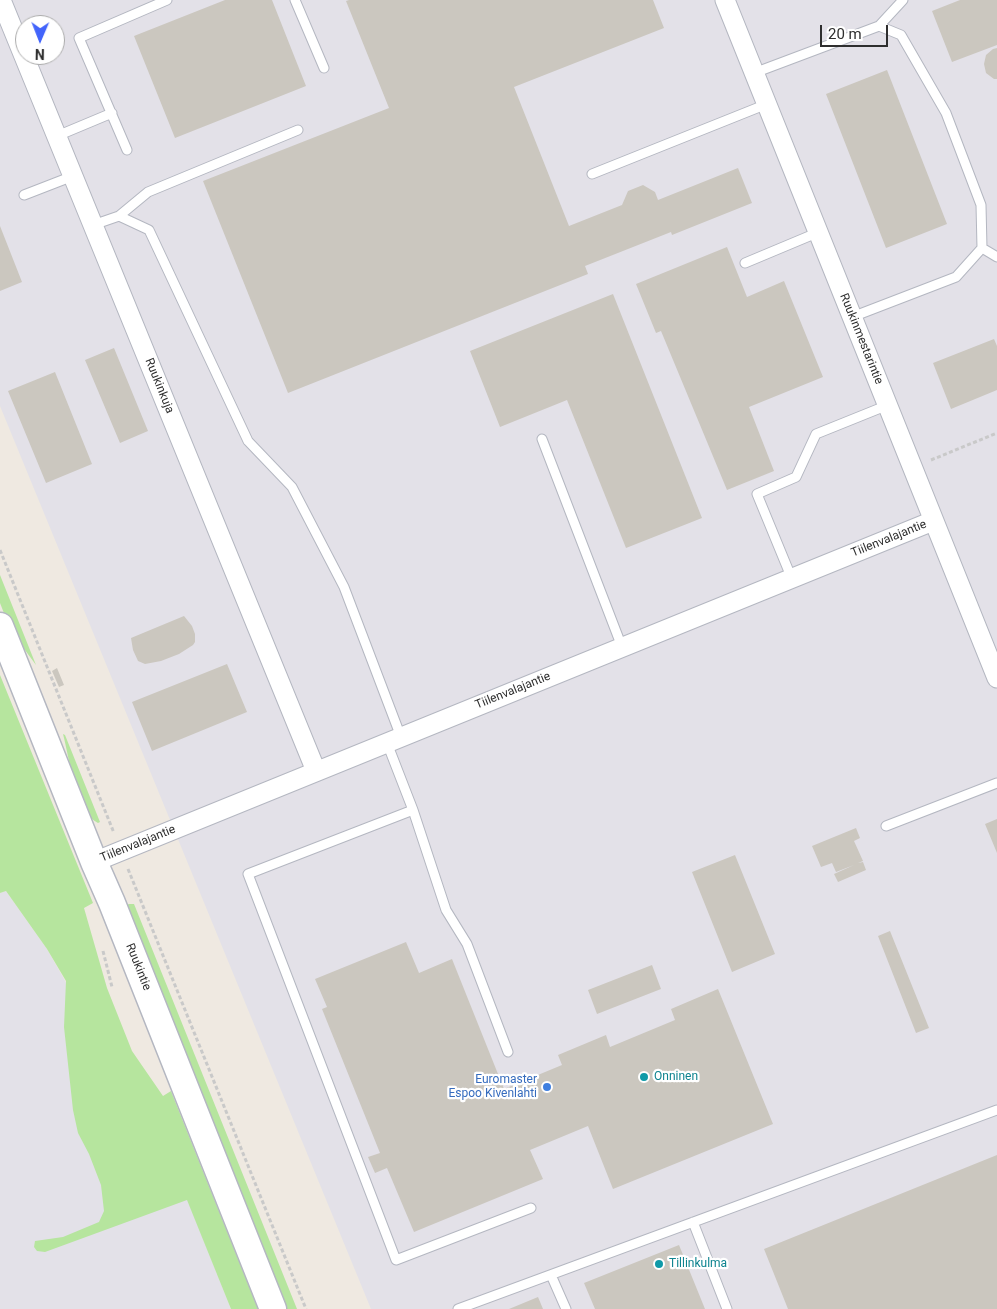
<!DOCTYPE html>
<style>
body{margin:0}
#map{position:relative;width:997px;height:1309px;overflow:hidden;background:#efe9e1;font-family:Roboto,sans-serif}
canvas{display:block}
.north{position:absolute;left:15px;top:15px;width:50px;height:50px;box-sizing:border-box;background:#fff;border:1px solid #ababab;border-radius:50%;rotate:181deg;font-size:14px;font-weight:700;line-height:20px;text-align:center;color:#2e2e2e}
.north::after{content:'';display:block;margin:auto;width:18px;height:22px;background:#4264fb;clip-path:polygon(50% 0,100% 100%,50% 72%,0 100%)}
.scale{position:absolute;left:820px;top:25px;width:68px;height:22px;box-sizing:border-box;border:2px solid #2e2e2e;border-top:0;padding-left:6px;font-size:15px;line-height:18px;white-space:nowrap;color:#2e2e2e;-webkit-text-stroke:4px #fff;paint-order:stroke}
</style>
<div id="map">
<canvas width="997" height="1309"></canvas>
<div class="north">N</div>
<div class="scale">20 m</div>
</div>
<script>
const g = document.querySelector('canvas').getContext('2d');
g.lineJoin = 'round';
function fillPath(path, color) {
  g.fillStyle = color;
  g.fill(path, 'evenodd');
}
function stroke(path, color, width, dash) {
  g.strokeStyle = color;
  g.lineWidth = width;
  g.lineCap = dash ? 'butt' : 'round';
  g.setLineDash(dash || []);
  g.stroke(path);
}
function drawText(font, color, halo, rows, align = 'center') {
  g.font = font + ' Roboto,sans-serif';
  g.lineWidth = 4.5;
  g.setLineDash([]);
  g.textBaseline = 'middle';
  g.strokeStyle = halo;
  g.fillStyle = color;
  for (const [text, x, y, turn = 0] of rows) {
    g.save();
    g.translate(x, y);
    g.rotate((+turn || 0) * Math.PI / 180);
    g.textAlign = isNaN(turn) ? turn : align;
    if (halo) g.strokeText(text, 0, 0);
    g.fillText(text, 0, 0);
    g.restore();
  }
}
fillPath(new Path2D(`
 M0 0H997V1309H371L0 406ZM25 25H55V55H25Z
 M6 891 47 949 185 1193 231 1309H0V893Z`), '#e3e1e8');
fillPath(new Path2D(`
 M0 575 36 665 11 631 0 603Z
 M0 675 93 903 84 908 107 988 132 1051 163 1096 171 1091 258 1309H231L187 1200 45 1252 37 1251 34 1247 35 1241 63 1237 99 1222 104 1211 101 1185 89 1154 78 1133 73 1110 64 1027 66 981 47 949 6 891 0 893Z
 M63 734 65 735 100 822 98 823C76 813 69 756 63 734Z
 M129 904H134L297 1309H287L124 906Z`), '#b6e59e');
fillPath(new Path2D(`
 M225 0H272L306 86 175 138 134 36Z
 M349 0H653L664 28 514 87 569 226 622 205 628 191 643 185 655 192 658 200 738 168 752 203 672 235 671 232 585 266 588 274 288 393 203 181 389 108 346 1Z
 M960 0H997V45L952 62 932 11Z
 M997 48V79H994L986 73 984 64 986 55 993 49Z
 M887 70 947 224 886 248 826 94Z
 M0 226 22 282 0 291Z
 M727 247 747 297 784 281 823 377 749 407 774 471 727 490 661 331 656 333 636 284Z
 M613 294 702 518 626 548 567 400 500 427 470 351Z
 M994 339 997 346V390L951 409 933 363Z
 M114 348 148 431 120 443 85 360Z
 M55 372 92 464 46 483 8 391Z
 M184 616 192 626 195 634V642L193 645 179 654 161 661 145 664 138 661 133 650 131 638Z
 M227 664 247 712 152 751 132 702Z
 M57 668 64 685 59 687 52 671Z
 M997 819V853L985 824Z
 M856 828 860 838 854 841 863 861 858 863 863 862 866 870 838 882 834 874 854 865 836 872 832 863 821 867 812 846Z
 M735 855 775 954 732 972 692 872Z
 M890 931 929 1028 916 1033 878 936Z
 M406 942 419 973 452 959 504 1089 562 1065 558 1055 606 1035 610 1047 675 1020 671 1009 718 989 773 1124 613 1189 588 1126 530 1150 543 1179 414 1232 387 1168 375 1173 368 1157 380 1153 322 1009 327 1007 315 979Z
 M652 965 661 989 597 1014 588 990Z
 M997 1155V1309H788L764 1249Z
 M679 1245 705 1309H595L584 1283Z
 M538 1297 543 1309H509Z`), '#cbc7bf');
const lane = new Path2D(`
 M295 0 324 68
 M879 26 903 0
 M754 73 879 26 901 35 946 113 981 205 982 248 956 277 852 317
 M57 136 112 113
 M127 150 79 38 167 0
 M592 174 767 104
 M24 195 73 176
 M119 216 148 192 298 130
 M93 225 119 216 149 230 248 441 292 487 344 587 401 737
 M982 248 997 257
 M745 263 819 232
 M542 439 622 647
 M792 579 757 494 796 477 816 434 888 405
 M387 743 413 810 446 910 467 944 508 1052
 M413 810 248 874 396 1260 531 1208
 M886 826 997 783
 M693 1222 727 1309
 M551 1275 566 1309
 M458 1309 997 1110`);
const street = new Path2D(`
 M1 0 316 771
 M725 0 997 678
 M94 862 933 521`);
const secondary = new Path2D(`
 M0 626 94 862 112 903 273 1309`);
stroke(lane, '#b4b7c1', 11);
stroke(street, '#b4b7c1', 21);
stroke(secondary, '#b4b7c1', 29);
stroke(new Path2D(`
 M931 460 997 433
 M0 550 114 833
 M128 869 306 1309
 M103 951 112 987`), '#c9c9c9', 3, [4, 2.5]);
stroke(lane, '#fff', 9);
stroke(street, '#fff', 19);
stroke(secondary, '#fff', 26);
for (const [x, y, r, color] of [
 [644,1077,5,"#0f9aa8"],
 [547,1087,5,"#3f7fe0"],
 [659,1264,5,"#0f9aa8"]
]) {
  const dot = new Path2D();
  dot.arc(x, y, r, 0, 2 * Math.PI);
  g.fillStyle = color;
  g.fill(dot);
  stroke(dot, '#fff', 2);
}
drawText('12px', '#2e2e2e', '#fff', [
 ["Ruukinmestarintie",861,339,68],
 ["Ruukinkuja",159,386,68],
 ["Tiilenvalajantie",889,539,-22],
 ["Tiilenvalajantie",513,691,-22],
 ["Tiilenvalajantie",138,844,-22],
 ["Ruukintie",138,967,68]
]);
drawText('12px', '#0d838f', '#fff', [
 ["Onninen",654,1077],
 ["Tillinkulma",669,1264]
], 'left');
drawText('12px', '#366cbe', '#fff', [
 ["Euromaster",537,1080],
 ["Espoo Kivenlahti",537,1094]
], 'right');
</script>
